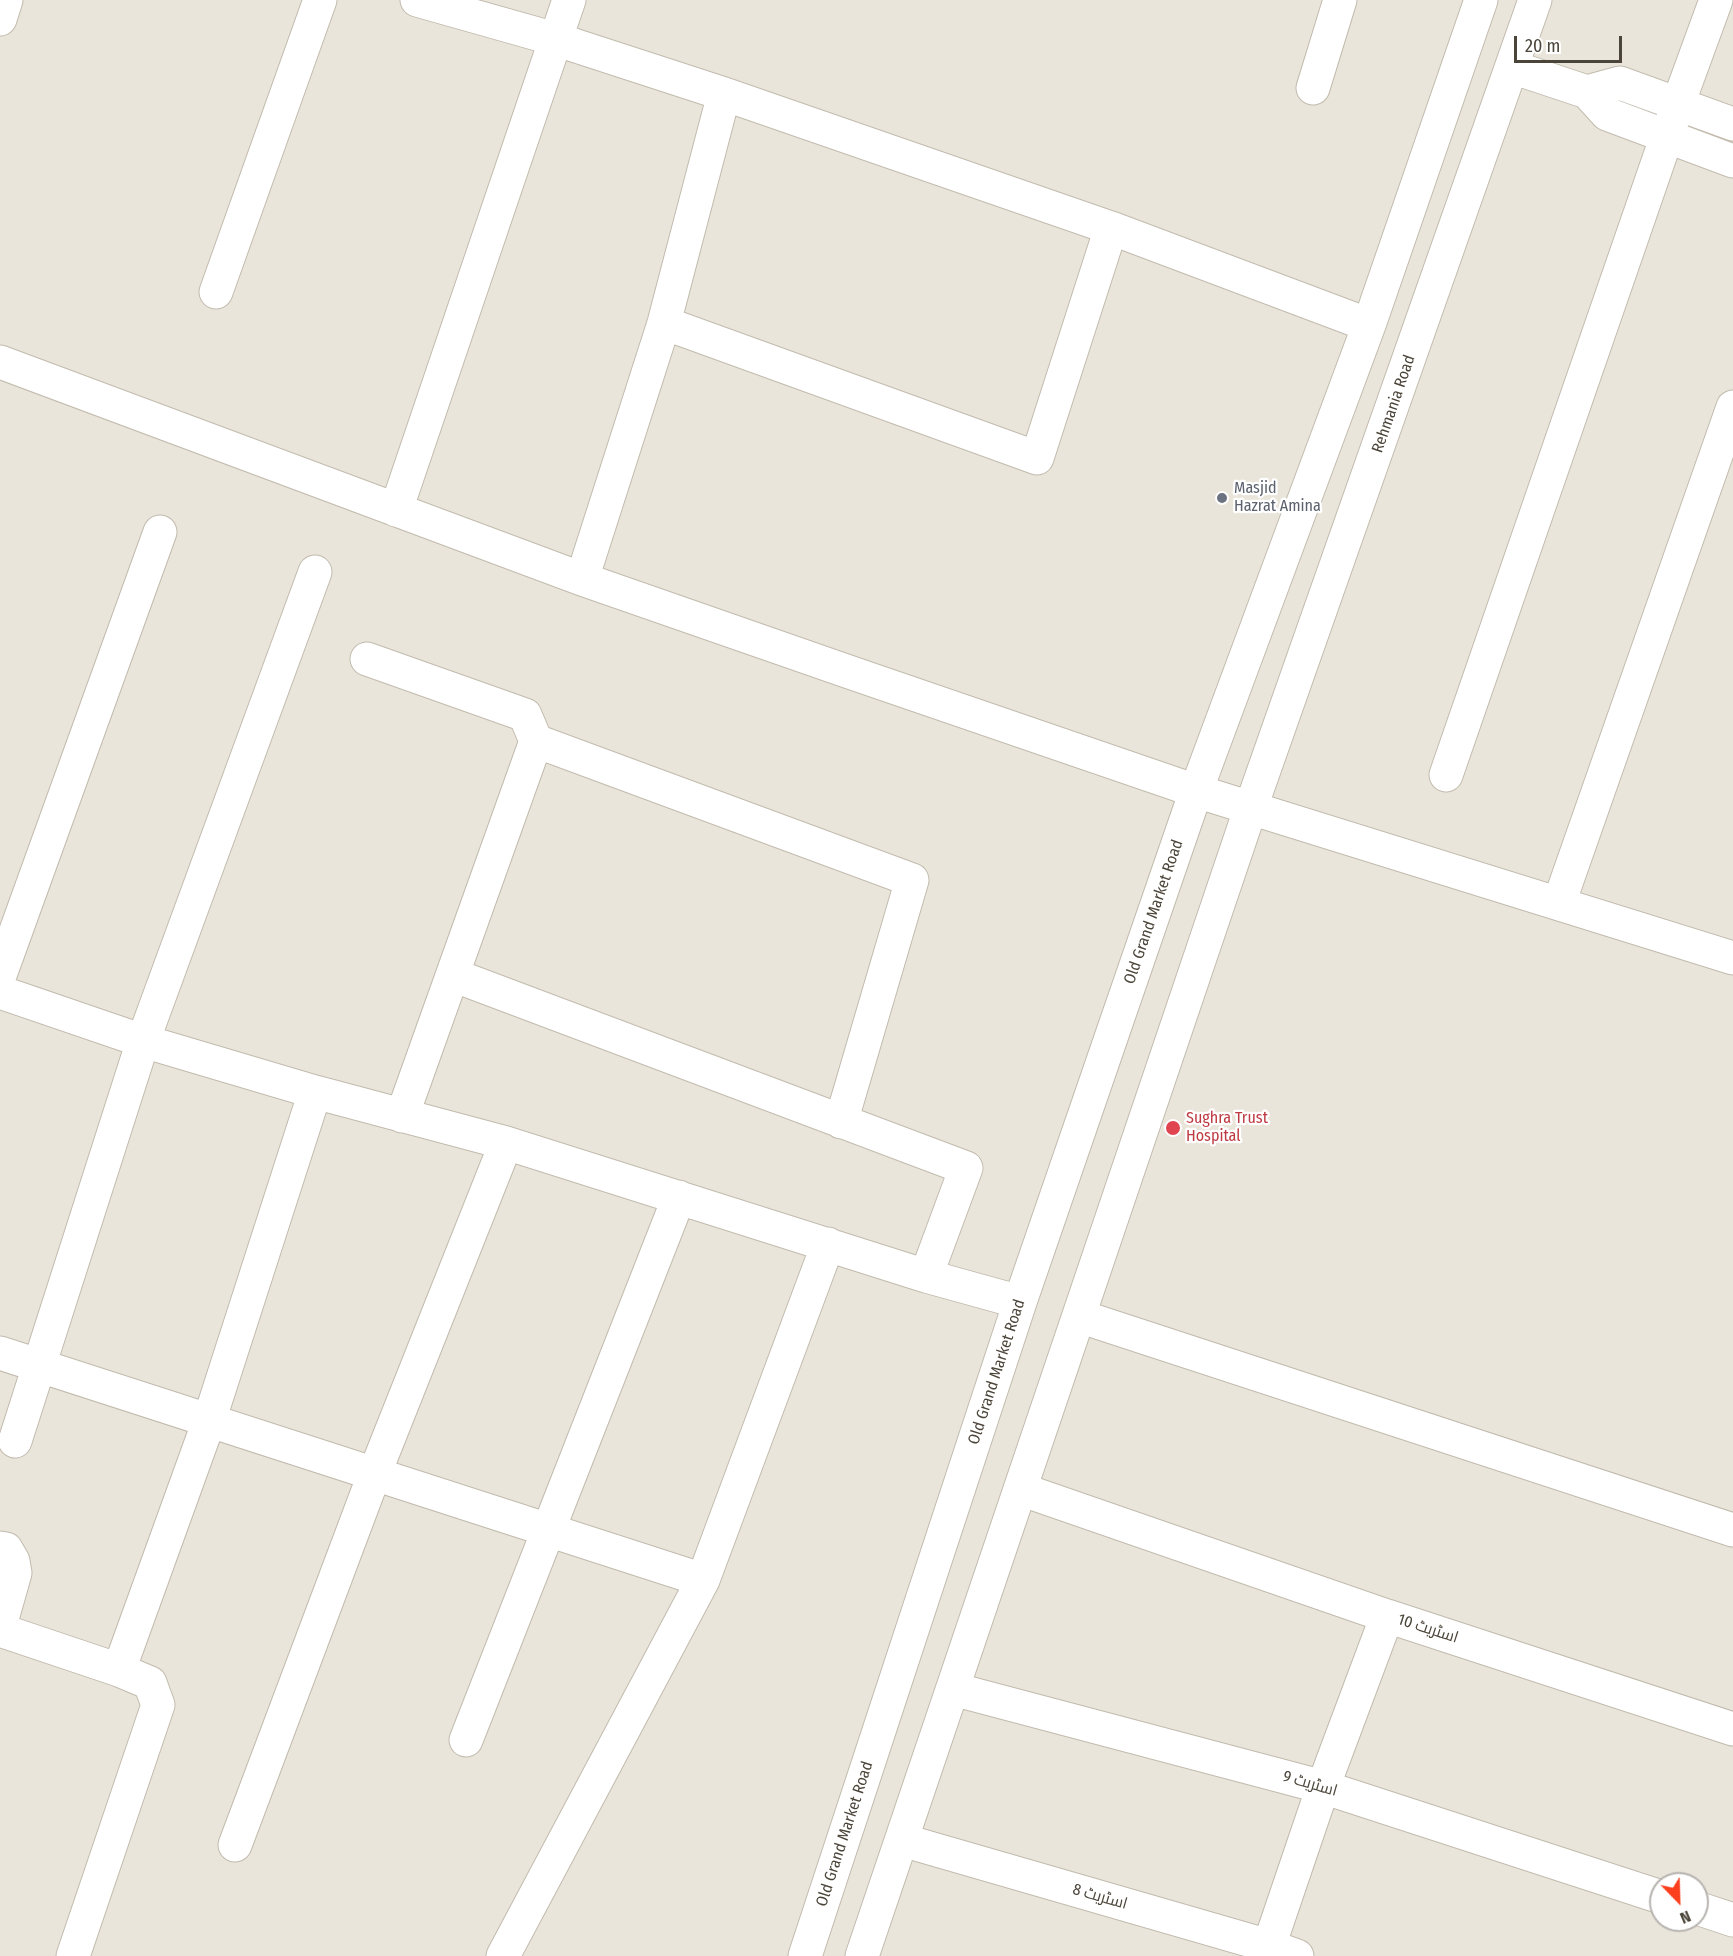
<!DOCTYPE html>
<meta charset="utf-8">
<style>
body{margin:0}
#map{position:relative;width:1733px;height:1956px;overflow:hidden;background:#f6f3ec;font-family:"Fira Sans Condensed",sans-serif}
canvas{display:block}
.north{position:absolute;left:1649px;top:1872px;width:60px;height:60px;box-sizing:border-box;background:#fff;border:2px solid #b7b4b0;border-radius:50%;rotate:157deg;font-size:16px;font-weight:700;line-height:24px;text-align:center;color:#4b4439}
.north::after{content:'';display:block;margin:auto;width:21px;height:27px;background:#fc3f1d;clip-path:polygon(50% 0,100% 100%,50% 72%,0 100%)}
.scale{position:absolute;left:1514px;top:36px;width:108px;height:27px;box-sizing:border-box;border:3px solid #4b4439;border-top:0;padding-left:8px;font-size:18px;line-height:21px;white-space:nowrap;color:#4b4439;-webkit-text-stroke:4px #fff;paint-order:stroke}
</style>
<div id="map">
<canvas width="1733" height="1956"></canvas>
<div class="north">N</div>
<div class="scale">20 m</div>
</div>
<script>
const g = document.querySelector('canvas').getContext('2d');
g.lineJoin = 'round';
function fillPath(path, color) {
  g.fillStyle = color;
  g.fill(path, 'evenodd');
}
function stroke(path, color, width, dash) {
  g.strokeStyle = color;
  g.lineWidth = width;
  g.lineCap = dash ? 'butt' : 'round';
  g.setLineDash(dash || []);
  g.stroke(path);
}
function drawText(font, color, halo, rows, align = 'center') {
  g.font = font + ' "Fira Sans Condensed",Cairo,sans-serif';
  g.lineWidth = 4.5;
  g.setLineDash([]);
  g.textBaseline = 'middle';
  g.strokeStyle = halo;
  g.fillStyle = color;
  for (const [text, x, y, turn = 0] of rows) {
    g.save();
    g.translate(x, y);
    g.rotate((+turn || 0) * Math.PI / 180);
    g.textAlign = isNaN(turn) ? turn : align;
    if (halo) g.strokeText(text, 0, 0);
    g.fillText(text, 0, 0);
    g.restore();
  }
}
fillPath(new Path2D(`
 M0 0H1733V1956H0ZM1661 1884H1697V1920H1661Z`), '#eae5da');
const minor = new Path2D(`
 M417 0 555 39 724 94 1111 228 1369 325
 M0 19 6 0
 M1512 67 1587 92 1620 83 1733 124
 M1313 88 1340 0
 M1587 92 1607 114 1733 161
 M216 292 320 0
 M664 323 1037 458 1111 228
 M0 362 582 579 852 673 1196 791 1733 958
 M396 510 569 0
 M582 579 664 323 724 94
 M367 659 525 715 536 741 402 1116
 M536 741 912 880 841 1122
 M1446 775 1678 104 1716 0
 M1559 903 1733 407
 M0 975 160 532
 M453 975 966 1168 926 1276
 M0 992 143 1041 315 1092 506 1143 926 1276 1020 1302
 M1079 1316 1733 1530
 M0 1353 703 1580 503 1956
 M15 1441 143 1041 315 572
 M1020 1489 1387 1616
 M0 1548 6 1549 13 1561 15 1573 0 1626
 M703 1580 828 1244
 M0 1630 119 1670 150 1683 158 1705 73 1956
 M119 1670 209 1421 315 1092
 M953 1689 1323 1787 1661 1897
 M466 1740 679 1197
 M902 1840 1269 1946 1297 1956
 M235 1845 374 1475 506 1143
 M1697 1908 1733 1920
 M1269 1946 1323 1787 1387 1616 1733 1729
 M805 1956 1020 1302 1196 791 1369 325 1481 0
 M862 1956 1251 807 1535 0`);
stroke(minor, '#c2bbae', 35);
stroke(minor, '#fff', 33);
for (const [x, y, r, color] of [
 [1222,498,6,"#6b7280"],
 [1173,1128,8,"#e0444e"]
]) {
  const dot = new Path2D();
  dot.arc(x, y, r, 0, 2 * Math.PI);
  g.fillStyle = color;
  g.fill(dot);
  stroke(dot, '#fff', 2);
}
drawText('16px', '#4b4439', '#fff', [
 ["Rehmania Road",1394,404,-71],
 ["Old Grand Market Road",1154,912,-71],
 ["Old Grand Market Road",997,1372,-72],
 ["اسٹریٹ 10",1428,1629,18],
 ["اسٹریٹ 9",1310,1784,16],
 ["Old Grand Market Road",845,1834,-72],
 ["اسٹریٹ 8",1100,1897,16]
]);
drawText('16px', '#5b616d', '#fff', [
 ["Masjid",1234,489],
 ["Hazrat Amina",1234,507]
], 'left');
drawText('16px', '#be3a42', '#fff', [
 ["Sughra Trust",1186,1119],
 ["Hospital",1186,1137]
], 'left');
</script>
